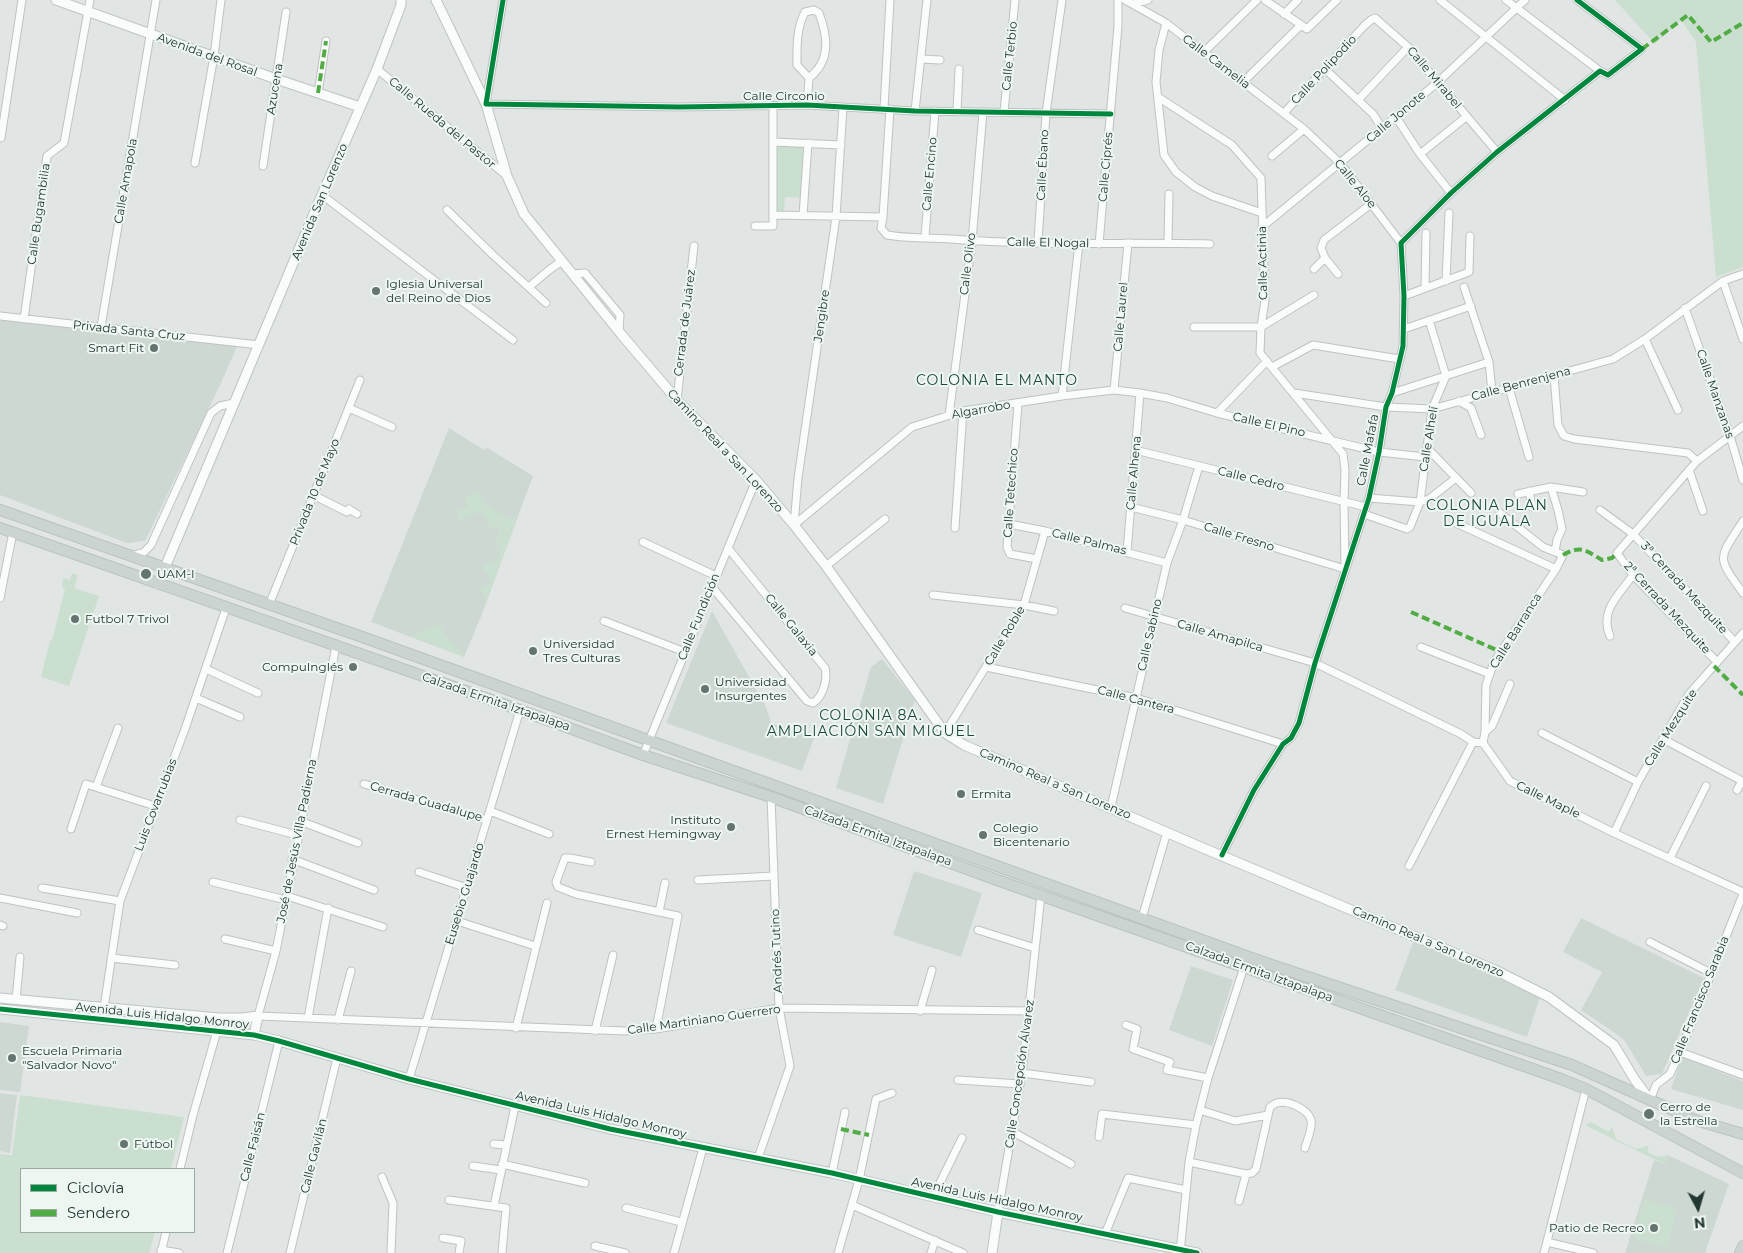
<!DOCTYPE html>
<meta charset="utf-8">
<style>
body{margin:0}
#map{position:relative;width:1743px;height:1253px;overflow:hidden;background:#e1e6e4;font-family:Montserrat,sans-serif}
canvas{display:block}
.legend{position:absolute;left:20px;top:1168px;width:175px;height:65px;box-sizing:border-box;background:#eef6f2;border:1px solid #9caaa4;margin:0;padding:6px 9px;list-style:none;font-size:15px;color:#203830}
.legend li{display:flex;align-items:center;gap:10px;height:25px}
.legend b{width:25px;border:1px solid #9caaa4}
.north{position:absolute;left:1673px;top:1183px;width:50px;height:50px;-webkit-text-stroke:4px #eef6f2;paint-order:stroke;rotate:174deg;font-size:14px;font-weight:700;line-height:20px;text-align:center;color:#203830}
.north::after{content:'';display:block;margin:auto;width:18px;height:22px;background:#203830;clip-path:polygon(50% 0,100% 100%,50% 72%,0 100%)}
</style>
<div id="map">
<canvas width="1743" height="1253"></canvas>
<ul class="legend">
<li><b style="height:6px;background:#00873e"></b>Ciclovía</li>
<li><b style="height:6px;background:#52ac45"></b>Sendero</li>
</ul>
<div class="north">N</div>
</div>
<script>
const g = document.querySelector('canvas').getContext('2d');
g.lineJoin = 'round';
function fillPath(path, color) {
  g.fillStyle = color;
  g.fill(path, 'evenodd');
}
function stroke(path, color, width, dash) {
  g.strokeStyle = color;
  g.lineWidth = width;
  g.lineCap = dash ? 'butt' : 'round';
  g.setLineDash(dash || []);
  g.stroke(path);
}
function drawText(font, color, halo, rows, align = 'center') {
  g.font = font + ' Montserrat,sans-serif';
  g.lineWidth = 4;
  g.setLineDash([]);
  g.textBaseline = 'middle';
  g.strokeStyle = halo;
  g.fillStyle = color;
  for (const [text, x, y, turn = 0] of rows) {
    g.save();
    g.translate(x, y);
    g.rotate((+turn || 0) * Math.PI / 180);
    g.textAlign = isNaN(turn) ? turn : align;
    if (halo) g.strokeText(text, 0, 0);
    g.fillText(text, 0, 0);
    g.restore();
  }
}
fillPath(new Path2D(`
 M0 319 238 344 221 383 145 541 127 543 0 495Z
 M449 428 484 450 486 447 533 476 482 614 464 657 371 622Z
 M712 611 766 707 771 723 814 738 802 771 666 723Z
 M882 659 915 700 883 804 836 788 871 667Z
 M914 871 982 893 961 957 893 935Z
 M1581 918 1704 978 1662 1074 1646 1076 1625 1041 1615 1033 1581 1010 1602 972 1563 952Z
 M1414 940 1540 997 1527 1037 1395 990Z
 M1191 966 1233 980 1212 1046 1169 1030Z
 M0 1022 29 1026 20 1092 0 1090Z
 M1682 1057 1743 1081V1110L1671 1089Z
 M0 1093 17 1095 10 1153 0 1151Z
 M1668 1155 1729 1184 1705 1253H1625L1654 1160 1664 1164Z`), '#ced8d3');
fillPath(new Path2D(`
 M1615 0H1743V267L1716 277 1696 42 1681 20 1655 44Z
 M773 142 808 143 804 198 785 197 784 215H773Z
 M477 491 485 504 510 519 517 518 486 602 480 588 491 583 487 571 485 572 482 566 500 558 499 556 501 554 494 538 500 535 497 526 490 529 483 513 481 514 479 512 460 521 456 512 468 506 464 497Z
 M72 573 78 575 74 588 99 596 69 686 41 677 50 641H52L65 589 62 587 63 578 70 580Z
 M440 624 445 634 464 657 410 635Z
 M20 1095 184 1117 171 1169H21V1232H155L149 1253H0V1154L12 1155Z
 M1591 1122 1609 1132 1612 1127 1616 1139 1636 1149 1647 1146 1649 1147 1647 1152 1658 1157 1668 1155 1664 1164 1585 1125Z
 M1644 1199 1678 1208 1667 1248 1633 1238Z`), '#cadfcf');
const street = new Path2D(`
 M503 0 486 104 679 107 807 105 915 111 1111 114
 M1125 0 1166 23 1304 129 1340 163 1401 243
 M1265 0 1307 29 1337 0
 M1440 0 1565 100
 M1506 0 1600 71
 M1133 4 1148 0
 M1284 14 1298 0
 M1166 23 1159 50 1156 82 1164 155 1176 172 1195 187 1212 196 1262 213
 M1204 52 1257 0
 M921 59 940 60
 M377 69 507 176
 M1325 69 1373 114 1382 128
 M1243 82 1301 25
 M318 93 326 41
 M1358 100 1408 47
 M807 105 809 78C831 61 828 37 819 13L814 10 805 12C796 29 797 47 797 65L809 78
 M884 109 890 0
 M890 109 883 217 881 228 887 235C908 239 929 237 951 239 1037 246 1124 242 1210 244
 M915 111 927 0
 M957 112 959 69
 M1004 112 1015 0
 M1284 113 1364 26 1371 20 1375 18 1408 47 1497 152
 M1396 117 1420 154 1451 193
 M1 138 22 0
 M773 142 841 145
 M1420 154 1466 117
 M1272 156 1304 129
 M195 163 214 56 221 0
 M263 166 286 12
 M322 195 513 340
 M447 210 493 255 546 303
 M773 215 883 217
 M803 216 808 143
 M755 226H773V106
 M1262 227 1437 83 1525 0
 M925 237 935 111
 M1038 242 1046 113 1062 0
 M1168 243 1169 194
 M1099 244 1118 26V0
 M1314 269 1325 258
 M572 274 585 273 620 315 619 331
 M1338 274 1325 258 1321 248 1324 240 1371 204
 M1446 281 1449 213
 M1723 281 1743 339
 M529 287 549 270 562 261
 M1464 287 1489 362 1492 392
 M1425 288 1426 233
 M1404 296 1469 272 1470 236
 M1685 308 1730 436 1743 480
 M0 316 259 345
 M24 319 47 156 64 143 90 0
 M101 327 156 0
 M1194 327H1261L1314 295
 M1404 329 1471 306
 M1645 339 1678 410
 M1272 367 1313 345 1399 359
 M1554 376 1558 425 1564 436 1574 439 1688 453 1697 461
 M1509 388 1529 457
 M1114 390 1128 243
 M1294 393 1386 407 1432 409 1613 359 1645 339 1723 281 1743 274
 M1392 393 1489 362
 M1062 396 1079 243
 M677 400 694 246
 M1459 401 1471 408 1481 435
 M1018 404 1007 547 1010 554 1037 559
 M349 408 392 427
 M1217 413 1267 361
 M949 415 972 241 983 112
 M1427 448 1471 493
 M1135 450 1366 507
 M1689 470 1703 511
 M1551 487 1558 510 1562 529 1557 540 1555 552
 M1529 491 1532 507
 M1518 494 1551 487 1583 492
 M313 495 347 512 349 509 357 514
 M1369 498 1420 502 1429 499 1456 478
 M1131 507 1183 520 1345 569 1344 502 1345 470 1343 454 1260 353 1261 327 1265 300 1261 178 1232 145 1158 97
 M1600 510 1633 534 1735 642
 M1364 514 1407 529 1410 527 1420 502 1432 409 1446 376 1429 320
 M1743 521C1719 559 1715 555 1743 593
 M1456 523 1556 569
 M1009 524 1045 531 1167 563
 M794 525 912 427 963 411 1062 396 1114 390 1140 393 1167 398 1217 413 1379 452 1425 457
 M794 525 798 478 836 217 843 107
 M955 528 963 411
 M643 542 716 576
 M1127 552 1140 393
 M131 556 144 552 151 545 211 413 220 406 234 403
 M826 566 885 519
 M712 587 807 701 813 703C823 697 828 679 825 668L728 548
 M933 595 1024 605 1054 611
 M0 598 13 532
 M269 605 360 380
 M1125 608 1315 663 1461 734 1473 742 1483 743 1510 781 1614 833 1743 892
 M604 621 685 652
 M1610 636C1599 611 1619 595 1633 575
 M336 646 276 951 258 1016 625 1031 656 1029 779 1008 1029 1011
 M1421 647 1490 674
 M1717 662 1633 575 1617 553 1697 461 1743 426
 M986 667 1136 698 1283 744
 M206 669 258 693
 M196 698 240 717
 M1485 732 1492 726 1510 684
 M945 733 1024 605 1045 531
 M1542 733 1638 782
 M1663 739 1742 781 1737 790
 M1483 743 1485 732 1486 685 1494 662 1556 569 1563 555 1543 547 1500 513
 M643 755 756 480
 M364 784 487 820
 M96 787 118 728
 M1111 807 1167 563 1183 520 1199 466
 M490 811 549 834
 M240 820 297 835
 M300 821 358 843
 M71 829 86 784 155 806
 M1614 833 1638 782 1689 694 1743 633
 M1222 855 1254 790 1283 744 1291 738 1299 723 1315 663 1369 498 1379 452 1386 407 1392 393 1403 346 1404 296 1401 243 1451 193 1497 152 1600 71 1608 75 1642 49 1577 0
 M1670 858 1706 786
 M292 859 374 890
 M591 862 570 858H565L556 882 558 887 576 894 678 916 656 1029
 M1409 866 1473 742
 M419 872 467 888
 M698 880 774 876
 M213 882 286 900
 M42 888 120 901
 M287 896 383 927
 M0 898 77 913
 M659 912 665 883
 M1142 918 1167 832
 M457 921 535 946
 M0 925 3 926
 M978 930 1035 948
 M225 939 276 951
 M1650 942 1711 973
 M111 958 175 965
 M16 1000 20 957
 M104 1008 120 901 185 729 226 608
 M920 1011 932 970
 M308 1018 328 908
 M338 1020 351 971
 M1126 1025 1137 1029 1133 1049 1170 1062 1167 1070 1208 1078
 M516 1028 547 903
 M595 1031 613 955
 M1680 1052 1743 1075
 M1022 1073 1091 1082
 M409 1079 520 710
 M958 1080 1020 1084
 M1650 1100 1656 1085 1670 1074 1680 1052 1743 894
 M1200 1110 1235 1121 1268 1115
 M1013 1132 1071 1164
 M1099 1137 1102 1114 1196 1125
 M494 1144 506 1145
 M758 1158 790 1066 779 1008 771 797
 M1189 1162 1246 1174 1252 1173 1256 1169 1270 1107C1272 1106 1275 1103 1277 1103 1288 1100 1308 1109 1311 1120 1313 1128 1307 1140 1305 1148
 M502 1164 585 1183
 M473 1166 501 1170
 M180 1169 193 1115 217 1031
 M832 1173 845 1112
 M382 1177 393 1203 391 1253
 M933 1197 962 1138
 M449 1200 506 1208 502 1253
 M1239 1201 1246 1174
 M852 1205 963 1253
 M494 1206 515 1106
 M626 1208 681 1222
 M998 1212 1022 1073 1041 895
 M1105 1234 1128 1178 1186 1190
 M443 1238 461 1241 459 1253
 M1547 1242 1593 1253
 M595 1246 625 1253
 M161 1250 179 1253
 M161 1253 166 1232
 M227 1253 279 1041
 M290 1253 337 1058
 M674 1253 703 1148
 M838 1253 859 1180 876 1099 892 1093
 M931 1253 935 1240
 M1180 1253 1189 1162 1196 1125 1208 1078 1244 967
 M1544 1253 1586 1089`);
const secondary = new Path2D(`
 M56 0 276 79 360 107
 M436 0 486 104 507 176 524 214 621 334 677 400 756 480 794 525 826 566 945 733 964 745 1203 848 1495 970 1549 997 1614 1045 1635 1080 1650 1100
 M158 584 318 204 377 69 401 5V0
 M0 998 219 1018H242L258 1016 254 1035
 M0 1009 254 1035 279 1041 409 1079 610 1129 832 1173 998 1212 1197 1253
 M992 1253 998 1212`);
const primary = new Path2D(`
 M0 510 368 639 1260 961 1572 1065 1695 1120 1743 1134
 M0 528 520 710 643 755 771 797 997 880 1561 1079 1586 1089 1743 1173
 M1740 1253 1743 1246`);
stroke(street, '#bec3c1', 9);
stroke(secondary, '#bdc4c1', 11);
stroke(primary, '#bbc3c0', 12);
stroke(street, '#fafbfb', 7);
stroke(secondary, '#fafbfb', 9);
stroke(primary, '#ccd4d1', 10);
stroke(new Path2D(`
 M1642 49 1688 15 1711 42 1743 23
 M318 93 326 41
 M1563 555C1581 545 1585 550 1602 560L1612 558 1617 553
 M1411 612 1501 652
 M1714 666 1743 695
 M841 1129 869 1135`), '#52ac45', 4, [8, 4]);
stroke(new Path2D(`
 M503 0 486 104 679 107 807 105 915 111 1111 114
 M1222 855 1254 790 1283 744 1291 738 1299 723 1315 663 1369 498 1379 452 1386 407 1392 393 1403 346 1404 296 1401 243 1451 193 1497 152 1600 71 1608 75 1642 49 1577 0
 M0 1009 254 1035 279 1041 409 1079 610 1129 832 1173 998 1212 1197 1253`), '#00873e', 5);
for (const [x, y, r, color] of [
 [376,291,5,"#64756f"],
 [154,348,5,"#64756f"],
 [146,574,6,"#64756f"],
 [75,619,5,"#64756f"],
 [533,651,5,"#64756f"],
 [353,667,5,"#64756f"],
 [705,689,5,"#64756f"],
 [961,794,5,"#64756f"],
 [731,827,5,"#64756f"],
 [983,835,5,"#64756f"],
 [12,1058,5,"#64756f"],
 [1649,1114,6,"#64756f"],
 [124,1144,5,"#64756f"],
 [1654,1228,5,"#64756f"]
]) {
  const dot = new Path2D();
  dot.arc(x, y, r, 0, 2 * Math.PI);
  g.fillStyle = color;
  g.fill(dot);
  stroke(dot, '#eef6f2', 2);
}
drawText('12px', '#203830', '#eef6f2', [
 ["Avenida del Rosal",207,55,20],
 ["Calle Terbio",1010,56,-84],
 ["Calle Camelia",1216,62,37],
 ["Calle Polipodio",1324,70,-47],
 ["Calle Mirabel",1434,78,50],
 ["Azucena",275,89,-81],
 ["Calle Circonio",784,96],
 ["Calle Jonote",1396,117,-40],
 ["Calle Rueda del Pastor",442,123,40],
 ["Calle Ébano",1043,165,-87],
 ["Calle Ciprés",1106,167,-85],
 ["Calle Encino",930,174,-85],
 ["Calle Amapola",126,181,-80],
 ["Calle Aloe",1355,184,51],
 ["Avenida San Lorenzo",320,202,-67],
 ["Calle Bugambilia",39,214,-82],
 ["Calle El Nogal",1048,243,1],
 ["Calle Actinia",1263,263,-91],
 ["Calle Olivo",968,264,-83],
 ["Jengibre",822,316,-82],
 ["Calle Laurel",1121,317,-85],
 ["Cerrada de Juárez",685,323,-83],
 ["Privada Santa Cruz",129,331,6],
 ["Calle Benrenjena",1521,384,-15],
 ["Calle Manzanas",1715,394,71],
 ["Algarrobo",981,410,-10],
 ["Calle El Pino",1269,425,13],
 ["Calle Alhelí",1429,439,-81],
 ["Calle Mafafa",1368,450,-79],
 ["Camino Real a San Lorenzo",725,451,47],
 ["Calle Alhena",1134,473,-85],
 ["Calle Cedro",1251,479,14],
 ["Privada 10 de Mayo",315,492,-68],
 ["Calle Tetechico",1011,493,-86],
 ["Calle Fresno",1239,537,17],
 ["Calle Palmas",1089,542,14],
 ["3ª Cerrada Mezquite",1684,588,47],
 ["2ª Cerrada Mezquite",1667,608,47],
 ["Calle Fundición",699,617,-68],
 ["Calle Galaxia",791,625,51],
 ["Calle Barranca",1516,631,-58],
 ["Calle Sabino",1150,635,-77],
 ["Calle Roble",1005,636,-59],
 ["Calle Amapilca",1220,636,16],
 ["Calle Cantera",1136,700,15],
 ["Calzada Ermita Iztapalapa",496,702,19],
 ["Calle Mezquite",1671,728,-58],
 ["Camino Real a San Lorenzo",1055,784,23],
 ["Calle Maple",1548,800,26],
 ["Cerrada Guadalupe",426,802,16],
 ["Luis Covarrubias",156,805,-69],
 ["Calzada Ermita Iztapalapa",878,836,20],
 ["José de Jesús Villa Padierna",297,841,-79],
 ["Eusebio Guajardo",465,894,-73],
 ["Camino Real a San Lorenzo",1428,942,23],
 ["Andrés Tutino",777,951,-92],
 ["Calzada Ermita Iztapalapa",1259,972,20],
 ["Calle Francisco Sarabia",1700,1000,-68],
 ["Avenida Luis Hidalgo Monroy",162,1016,6],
 ["Calle Martiniano Guerrero",704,1020,-8],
 ["Calle Concepción Álvarez",1020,1074,-82],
 ["Avenida Luis Hidalgo Monroy",601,1115,13],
 ["Calle Faisán",253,1147,-76],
 ["Calle Gavilán",314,1156,-76],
 ["Avenida Luis Hidalgo Monroy",997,1200,12]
]);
drawText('12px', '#203830', '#eef6f2', [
 ["Iglesia Universal",386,284],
 ["del Reino de Dios",386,298],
 ["Smart Fit",144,348,"right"],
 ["UAM-I",157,574],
 ["Futbol 7 Trivol",85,619],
 ["Universidad",543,644],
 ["Tres Culturas",543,658],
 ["CompuInglés",343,667,"right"],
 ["Universidad",715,682],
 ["Insurgentes",715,696],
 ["Ermita",971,794],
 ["Instituto",721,820,"right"],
 ["Ernest Hemingway",721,834,"right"],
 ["Colegio",993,828],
 ["Bicentenario",993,842],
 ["Escuela Primaria",22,1051],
 ["\"Salvador Novo\"",22,1065],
 ["Cerro de",1660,1107],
 ["la Estrella",1660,1121],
 ["Fútbol",134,1144],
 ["Patio de Recreo",1644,1228,"right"]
], 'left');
g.letterSpacing = '1px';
drawText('14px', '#1d493c', '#eef6f2', [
 ["COLONIA EL MANTO",997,381],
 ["COLONIA PLAN",1487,506],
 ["DE IGUALA",1487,522],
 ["COLONIA 8A.",871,716],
 ["AMPLIACIÓN SAN MIGUEL",871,732]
]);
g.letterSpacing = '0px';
</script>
